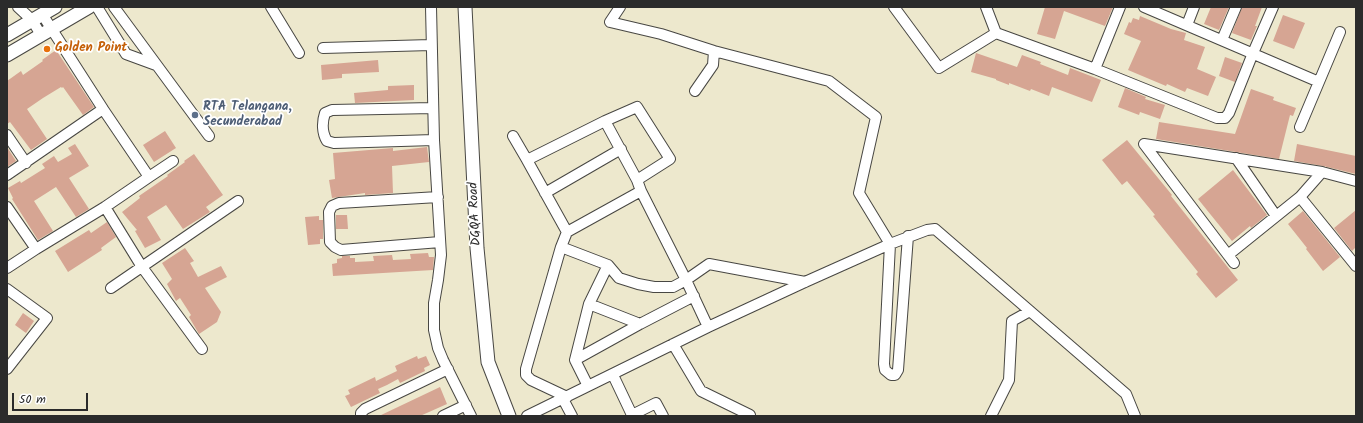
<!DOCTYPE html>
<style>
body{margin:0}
#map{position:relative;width:1363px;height:423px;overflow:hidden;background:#ede8cd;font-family:Kalam,sans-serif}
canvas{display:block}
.frame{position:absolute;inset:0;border:8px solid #2b2b2b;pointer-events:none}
.scale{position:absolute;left:12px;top:393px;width:76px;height:18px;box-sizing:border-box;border:2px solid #2b2b2b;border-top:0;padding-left:5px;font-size:12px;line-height:14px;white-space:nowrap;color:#2b2b2b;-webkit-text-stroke:3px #fff;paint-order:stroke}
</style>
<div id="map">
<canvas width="1363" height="423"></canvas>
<div class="frame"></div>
<div class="scale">50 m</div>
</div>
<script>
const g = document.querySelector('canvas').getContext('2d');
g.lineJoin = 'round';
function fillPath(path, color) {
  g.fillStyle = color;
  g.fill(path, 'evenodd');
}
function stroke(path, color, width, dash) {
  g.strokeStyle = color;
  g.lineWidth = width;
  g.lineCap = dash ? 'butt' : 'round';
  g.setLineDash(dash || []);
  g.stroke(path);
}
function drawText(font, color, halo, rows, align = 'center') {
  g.font = font + ' Kalam,sans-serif';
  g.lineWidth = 3.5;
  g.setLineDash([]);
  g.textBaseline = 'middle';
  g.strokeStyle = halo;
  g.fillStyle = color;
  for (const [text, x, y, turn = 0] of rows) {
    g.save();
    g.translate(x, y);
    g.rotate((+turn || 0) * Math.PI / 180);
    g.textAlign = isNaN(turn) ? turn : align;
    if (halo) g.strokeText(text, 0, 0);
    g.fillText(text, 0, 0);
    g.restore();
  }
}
fillPath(new Path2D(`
 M1045 7H1113L1105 26 1064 11 1055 39 1037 34Z
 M1211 7H1229L1219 30 1204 24Z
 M1242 7H1262L1255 26H1257L1251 40 1232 33Z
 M1283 15 1305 23 1294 49 1273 41Z
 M1140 16 1171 29 1186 33 1184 40 1205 47 1197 69 1216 77 1208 96 1187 88 1185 92 1167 84 1166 86 1128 70 1141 41 1124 34 1129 22 1131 23 1133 18 1139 20Z
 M56 50 94 107 83 115 63 87 62 88 61 87 43 98 27 109 47 139 31 150 10 122 7 124V81L21 71 23 75 43 61 42 60Z
 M976 53 1017 67 1022 55 1041 62 1040 64 1068 75 1070 68 1101 80 1092 102 1052 87 1049 96 1031 89 1030 91 1009 83V85L996 80V79L971 72Z
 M1225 57 1242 63 1235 82 1219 76Z
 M378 60 379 72 342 74V78L322 80 321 65Z
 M414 85V100L355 103 354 93 388 90V86Z
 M1125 88 1146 97 1145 99 1165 105 1160 119 1140 112 1139 115 1118 107Z
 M1251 89 1274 97 1273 100 1296 108 1293 116 1290 115 1279 159 1156 139 1159 122 1235 134Z
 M165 131 176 148 154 162 143 145Z
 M1127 140 1172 195 1171 196 1238 280 1216 298 1196 274 1198 272 1153 216 1155 215 1127 181 1122 185 1102 160Z
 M75 144 89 166 69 178 89 209 76 217 56 187 34 201 53 231 38 240 12 199 13 198 8 188 20 181 21 183 45 168 42 164 54 156 58 162 72 154 68 148Z
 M1297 144 1356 156V174L1323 166 1294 161Z
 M7 147 16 161 7 167Z
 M427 147 429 162 392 166 393 193 365 195V193L332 198 329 180 335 179 333 153 393 148V151Z
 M194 154 223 195 206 207 210 212 183 229 166 205 147 217 161 240 145 248 135 231 137 230 122 212 140 198 139 196 168 176 167 175 185 162 184 161Z
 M1233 170 1267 215 1251 228 1250 226 1232 241 1198 199Z
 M1356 210V247L1352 251 1334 228Z
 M1303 211 1340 257 1323 271 1306 249 1307 248 1288 224Z
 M336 215H347L348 229H336Z
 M319 216V220H323V239H320V244L308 245 305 217Z
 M107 222 116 237 101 248 102 250 68 272 55 251 89 230 91 233Z
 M185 248 194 261 190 263 198 277 221 266 227 277 205 288 221 312 217 322 199 334 189 317 191 315 180 298 176 301 167 284 172 279 162 263Z
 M428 253 429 257H434L433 270 333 276 332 264 337 263V259L342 258V256H350V258H355V262L374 261 373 256 392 255 393 260 411 259 410 254Z
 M23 313 34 321 26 333 15 325Z
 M417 356 418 359 426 356 430 365 424 368 425 371 400 383 398 379 387 385 378 389 380 393 351 407 345 396 350 394 348 390 375 377 376 381 397 371 395 366Z
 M440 387 447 404 420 416H379Z`), '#d6a593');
const minor = new Path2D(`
 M18 7 32 20 41 35
 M97 7 126 54 156 65
 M114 7 209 136
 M271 7 299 53
 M431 7 434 140 441 255 438 280 434 303V330L438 348 443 360 471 416
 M620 7 610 22 661 34 714 51 829 81 876 117 859 193 890 244 884 364 885 370 891 375H895L898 370 908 236
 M894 7 939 68 996 33
 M986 7 996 33 1095 69 1217 118H1225L1229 113 1253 53 1273 7
 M1144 7 1319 82
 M1187 25 1194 7
 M1222 40 1236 7
 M323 48 431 45
 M1095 69 1120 7
 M695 91 713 65 714 51
 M433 108 332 110 325 113C322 122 322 133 327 141L334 143 434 140
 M605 121 637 107 670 159 637 180
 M1300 127 1340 32
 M7 135 26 163
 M513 136 527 160
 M1144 144 1322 172 1356 181
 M1144 144 1234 263
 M1236 158 1276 216
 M7 175 103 109
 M149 177 173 161
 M545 193 621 149
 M438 197 339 203 332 206 329 212 330 242 335 247 341 250 440 242
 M1300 197 1356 266
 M7 207 36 249
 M105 207 142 267 202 349
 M561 247 608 265 619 278 638 284 654 287H673L686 280 641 191
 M1228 255 1300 197 1322 172
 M7 268 36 249 105 207 149 177 103 109 42 14
 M111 288 238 201
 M7 289 47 318 7 369
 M589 304 608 265
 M708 327 686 280 709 264 805 282
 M673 344 701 391 750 415
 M575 360 589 304 640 324
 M613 375 632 415 631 416
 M588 386 575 360 640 324 694 296
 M567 397 531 380 526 375V369L561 247 567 232 641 191 637 180 605 121 527 160 567 232
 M563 399 572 416
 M632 415 656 403 663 416
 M361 416V413L365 409 448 369
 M443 416 466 405
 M527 416 708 327 805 282 890 244 927 230 935 229 1126 394 1135 416
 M991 416 1009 380 1012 321 1030 311`);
const major = new Path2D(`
 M465 7 477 248 488 362 509 416
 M7 35 55 7
 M7 55 89 7`);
stroke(minor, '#484743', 12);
stroke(major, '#484743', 15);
stroke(minor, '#fff', 10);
stroke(major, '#fff', 13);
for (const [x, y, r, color] of [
 [47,49,4,"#e8710a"],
 [195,115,4,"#5c6f8a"]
]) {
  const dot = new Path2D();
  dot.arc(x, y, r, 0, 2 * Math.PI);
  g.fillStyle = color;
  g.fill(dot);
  stroke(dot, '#fff', 1.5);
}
drawText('bold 13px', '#c56008', '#fff', [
 ["Golden Point",55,49]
], 'left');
drawText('bold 13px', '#4e5e75', '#fff', [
 ["RTA Telangana,",203,108],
 ["Secunderabad",203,123]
], 'left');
drawText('13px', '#2b2b2b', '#fff', [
 ["DGQA Road",476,214,-93]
]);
</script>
